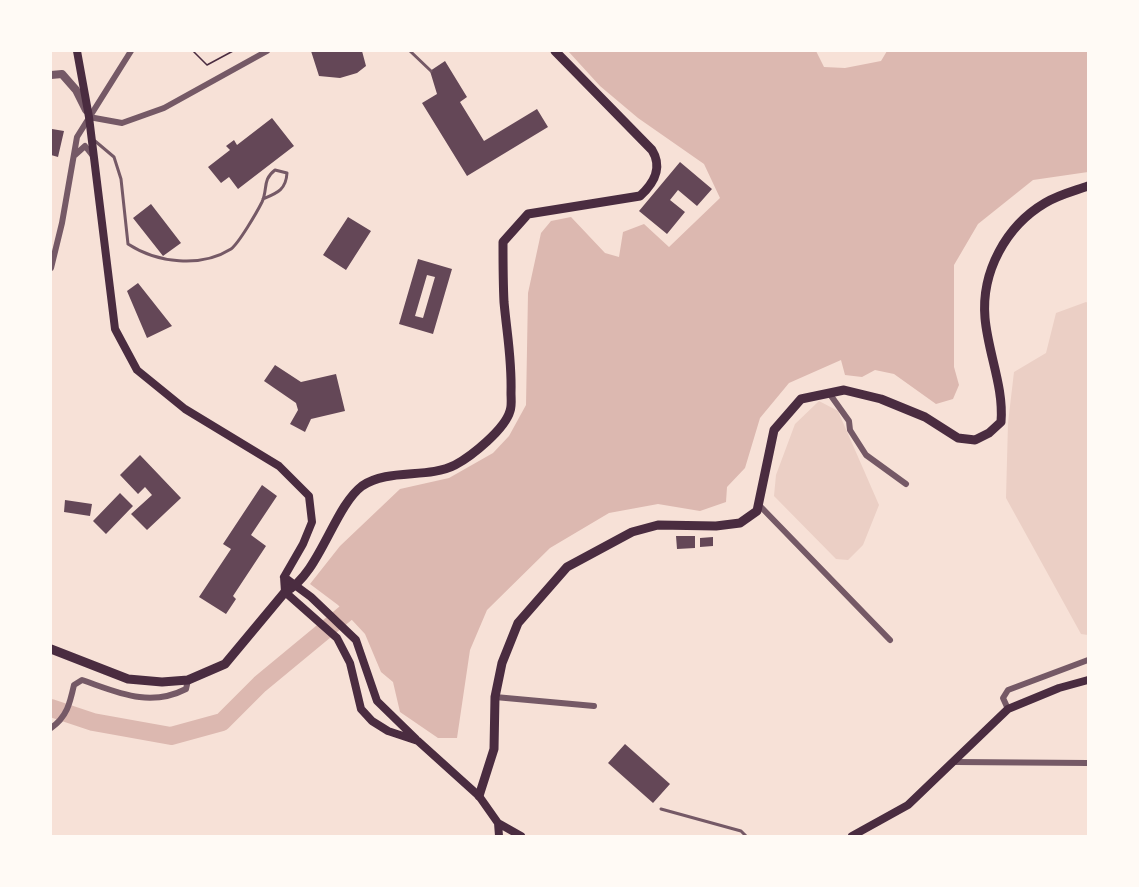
<!DOCTYPE html>
<style>
body{margin:0}
#map{position:relative;width:1139px;height:887px;overflow:hidden;background:#f7e1d7;font-family:"Playfair Display",serif}
canvas{display:block}
.frame{position:absolute;inset:0;border:52px solid #fffaf5;pointer-events:none}
</style>
<div id="map">
<canvas width="1139" height="887"></canvas>
<div class="frame"></div>
</div>
<script>
const g = document.querySelector('canvas').getContext('2d');
g.lineJoin = 'round';
function fillPath(path, color) {
  g.fillStyle = color;
  g.fill(path, 'evenodd');
}
function stroke(path, color, width, dash) {
  g.strokeStyle = color;
  g.lineWidth = width;
  g.lineCap = dash ? 'butt' : 'round';
  g.setLineDash(dash || []);
  g.stroke(path);
}
fillPath(new Path2D(`
 M1086 302 1088 303V635L1081 634 1006 498 1008 423 1014 372 1046 353 1056 313Z
 M819 401 838 411 879 505 863 545 848 560 836 559 774 496 776 475 795 424Z`), '#ebcfc5');
fillPath(new Path2D(`
 M568 51H816L824 67 845 68 881 61 887 51H1088V172L1033 180 978 224 954 265V367L959 385 953 399 936 404 894 374 875 370 862 377 845 375 841 360 789 383 760 418 745 468 727 487 726 502 700 511 658 504 609 513 550 548 487 610 470 650 457 738H438L400 712 393 682 381 672 365 634 338 605 310 584 340 546 400 489 449 478 493 453 509 436 526 405 528 293 541 233 551 221 571 217 605 253 619 257 623 232 644 224 669 247 720 198 704 164 638 118 600 86Z`), '#dcb8b0');
stroke(new Path2D(`
 M51 708 93 722 171 736 222 722 260 684 364 598`), '#dcb8b0', 18);
fillPath(new Path2D(`
 M311 51H362L366 66 357 73 340 78 319 76Z
 M445 61 467 97 460 102 484 141 537 109 548 127 467 176 422 103 437 94 430 71Z
 M272 118 294 146 238 189 229 177 221 183 208 167 230 150 226 146 234 140 237 145Z
 M52 129 64 131 58 157 51 155Z
 M680 162 712 189 697 206 678 190 670 200 685 212 667 234 639 211Z
 M151 204 181 243 163 256 133 218Z
 M348 217 371 231 346 270 323 255Z
 M418 259 452 269 433 334 399 324ZM427 275 435 277 423 318 415 316Z
 M138 283 172 326 147 338 127 291Z
 M275 365 301 382 336 374 345 411 311 419 305 432 290 424 298 410 296 403 264 381Z
 M140 455 181 498 147 530 131 514 152 495 145 487 138 494 120 475Z
 M262 485 277 496 251 535 266 546 233 596 236 599 226 614 199 597 231 549 223 544Z
 M120 493 133 506 106 534 93 521Z
 M65 500 92 504 90 516 64 512Z
 M676 536H695V548L677 549Z
 M713 537V546L700 547V538Z
 M625 744 670 784 653 803 608 763Z`), '#644757');
stroke(new Path2D(`
 M193 51 207 65 233 51`), '#4a2c40', 1.5);
stroke(new Path2D(`
 M410 51 431 71
 M95 141 114 157 121 179 128 244C157 263 201 268 231 249 239 243 257 212 262 202 268 189 262 180 275 170L287 173C286 190 277 193 263 199
 M661 809 741 831 746 836`), '#755966', 3);
stroke(new Path2D(`
 M89 117 122 123 164 108 267 51
 M75 155 85 146 93 156
 M51 268 62 223 77 137 131 51
 M829 393 849 421 850 430 866 455 906 484
 M759 505 890 640
 M495 697 594 706
 M1008 709 1003 698 1008 690 1088 660
 M51 728C67 717 70 703 74 685L82 680C117 692 149 708 186 689L188 680
 M956 762 1088 763`), '#755966', 6);
stroke(new Path2D(`
 M51 75 62 74 76 90 86 110`), '#755966', 8);
stroke(new Path2D(`
 M77 51 89 117 115 329 137 370 185 409 279 466 309 496 312 522 303 544 284 577 285 592 337 638 350 663 361 709 372 721 388 731 418 741 479 796 498 823 521 836
 M284 577 311 597 356 640 377 701 416 739
 M498 823 499 836
 M852 836 908 805 1008 709 1059 688 1088 680`), '#4a2c40', 8);
stroke(new Path2D(`
 M51 649 128 679 162 682 188 680 225 664 285 592C319 575 334 507 362 486 388 468 428 479 455 465 472 456 505 429 510 411 512 406 511 398 511 393 512 359 507 335 504 302 503 282 503 262 503 242L528 214 640 196C654 183 663 168 652 150L555 51
 M479 796 494 749 495 697 502 663 518 623 567 567 632 532 658 525 716 526 740 523 757 511 774 430 801 399 844 390 881 399 925 417 958 438 975 440 989 433 1001 422C1004 387 988 353 985 318 981 272 1006 226 1045 203 1058 195 1074 191 1088 186`), '#4a2c40', 9);
</script>
